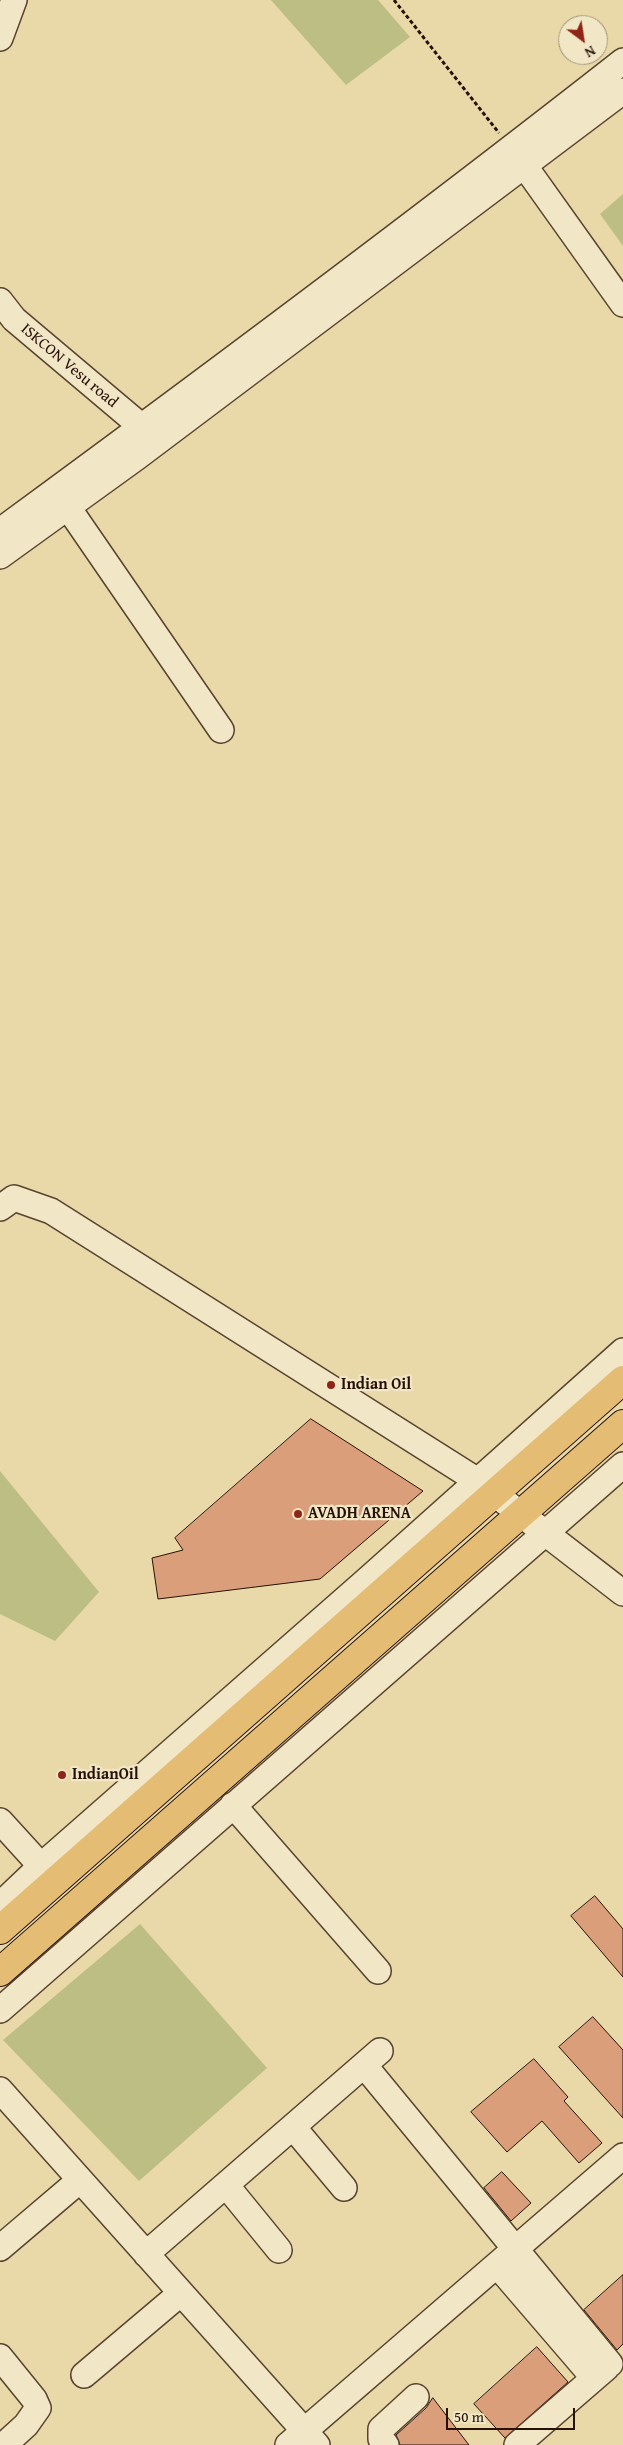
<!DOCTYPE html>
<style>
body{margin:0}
#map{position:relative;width:623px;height:2445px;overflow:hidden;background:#e9d9a8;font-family:"Gentium Book Plus",serif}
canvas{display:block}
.north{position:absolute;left:558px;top:15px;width:50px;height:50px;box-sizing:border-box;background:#f1e6c6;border:1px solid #a0917a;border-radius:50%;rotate:149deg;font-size:14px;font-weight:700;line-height:20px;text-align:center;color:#271107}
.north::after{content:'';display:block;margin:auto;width:18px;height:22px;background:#8f2418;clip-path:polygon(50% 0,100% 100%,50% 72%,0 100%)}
.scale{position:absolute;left:446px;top:2408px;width:129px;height:22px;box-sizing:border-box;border:2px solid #271107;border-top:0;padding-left:6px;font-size:15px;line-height:18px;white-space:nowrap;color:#271107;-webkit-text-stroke:4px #f1e6c6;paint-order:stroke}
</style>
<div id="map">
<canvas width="623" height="2445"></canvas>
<div class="north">N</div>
<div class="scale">50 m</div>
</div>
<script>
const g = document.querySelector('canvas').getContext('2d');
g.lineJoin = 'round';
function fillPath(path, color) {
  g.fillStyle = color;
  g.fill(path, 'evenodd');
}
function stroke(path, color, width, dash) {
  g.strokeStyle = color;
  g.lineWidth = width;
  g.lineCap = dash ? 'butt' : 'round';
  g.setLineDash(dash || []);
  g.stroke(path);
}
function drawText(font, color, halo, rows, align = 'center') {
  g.font = font + ' "Gentium Book Plus",serif';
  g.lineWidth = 4.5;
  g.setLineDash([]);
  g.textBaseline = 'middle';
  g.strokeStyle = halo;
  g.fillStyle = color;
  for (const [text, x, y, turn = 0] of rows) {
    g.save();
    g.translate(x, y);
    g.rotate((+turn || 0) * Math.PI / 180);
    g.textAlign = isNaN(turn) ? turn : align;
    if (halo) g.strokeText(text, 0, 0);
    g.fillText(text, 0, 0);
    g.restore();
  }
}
fillPath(new Path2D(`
 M271 0H378L410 37 346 85Z
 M623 194V246L600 214Z
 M0 1471 99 1592 55 1641 0 1614Z
 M140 1924 267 2068 139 2181 3 2040Z`), '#bcbe84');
const building = new Path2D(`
 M311 1419 423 1491 320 1579 158 1599 152 1558 183 1550 175 1538Z
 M595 1896 623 1929V1977L571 1916Z
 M593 2017 623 2050V2118L559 2047Z
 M534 2059 568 2097 564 2101 602 2143 579 2163 542 2121 507 2152 471 2112Z
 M502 2172 531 2203 511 2221 484 2188Z
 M623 2275V2344L617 2350 584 2310Z
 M537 2347 568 2382 505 2438 474 2404Z
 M433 2398 469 2445H400L396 2435 426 2408Z`);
fillPath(building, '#da9e7a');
stroke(building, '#271107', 1);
const minor = new Path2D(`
 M0 38 14 0
 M514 151 623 304
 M0 301 14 319 142 427
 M67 506 221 730
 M0 531C210 377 419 221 623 61
 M0 556 137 457 623 91
 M0 1208 14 1198 51 1211 478 1481 623 1593
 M233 1805 378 1971
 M0 1821 41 1866
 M0 1905 41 1866 367 1580 623 1351
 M0 2010 623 1465
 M364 2065 610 2364
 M0 2090 317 2445
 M293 2127 344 2188
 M226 2185 279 2250
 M0 2248 80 2180
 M146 2254 380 2051
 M497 2265 594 2378
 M0 2357 34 2399 38 2408 26 2425 4 2445
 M84 2375 181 2293
 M288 2445 623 2156
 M386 2445 381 2439V2429L416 2397
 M517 2445 606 2368`);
const major = new Path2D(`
 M0 1930 623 1380
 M0 1972 623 1424`);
stroke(minor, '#58432f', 28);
stroke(major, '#271107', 30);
stroke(new Path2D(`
 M394 0 499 133`), '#271107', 3, [4, 2.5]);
stroke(minor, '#f1e6c6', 25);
stroke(major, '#e4bc74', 28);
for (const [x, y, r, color] of [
 [331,1385,5,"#8f2418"],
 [298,1514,5,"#8f2418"],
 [62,1775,5,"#8f2418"]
]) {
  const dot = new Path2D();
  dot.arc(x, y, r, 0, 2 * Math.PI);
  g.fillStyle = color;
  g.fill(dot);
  stroke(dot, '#f1e6c6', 2);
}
drawText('16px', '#271107', '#f1e6c6', [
 ["ISKCON Vesu road",69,366,40]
]);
drawText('bold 16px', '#271107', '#f1e6c6', [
 ["Indian Oil",341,1385],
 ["AVADH ARENA",308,1514],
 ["IndianOil",72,1775]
], 'left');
</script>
